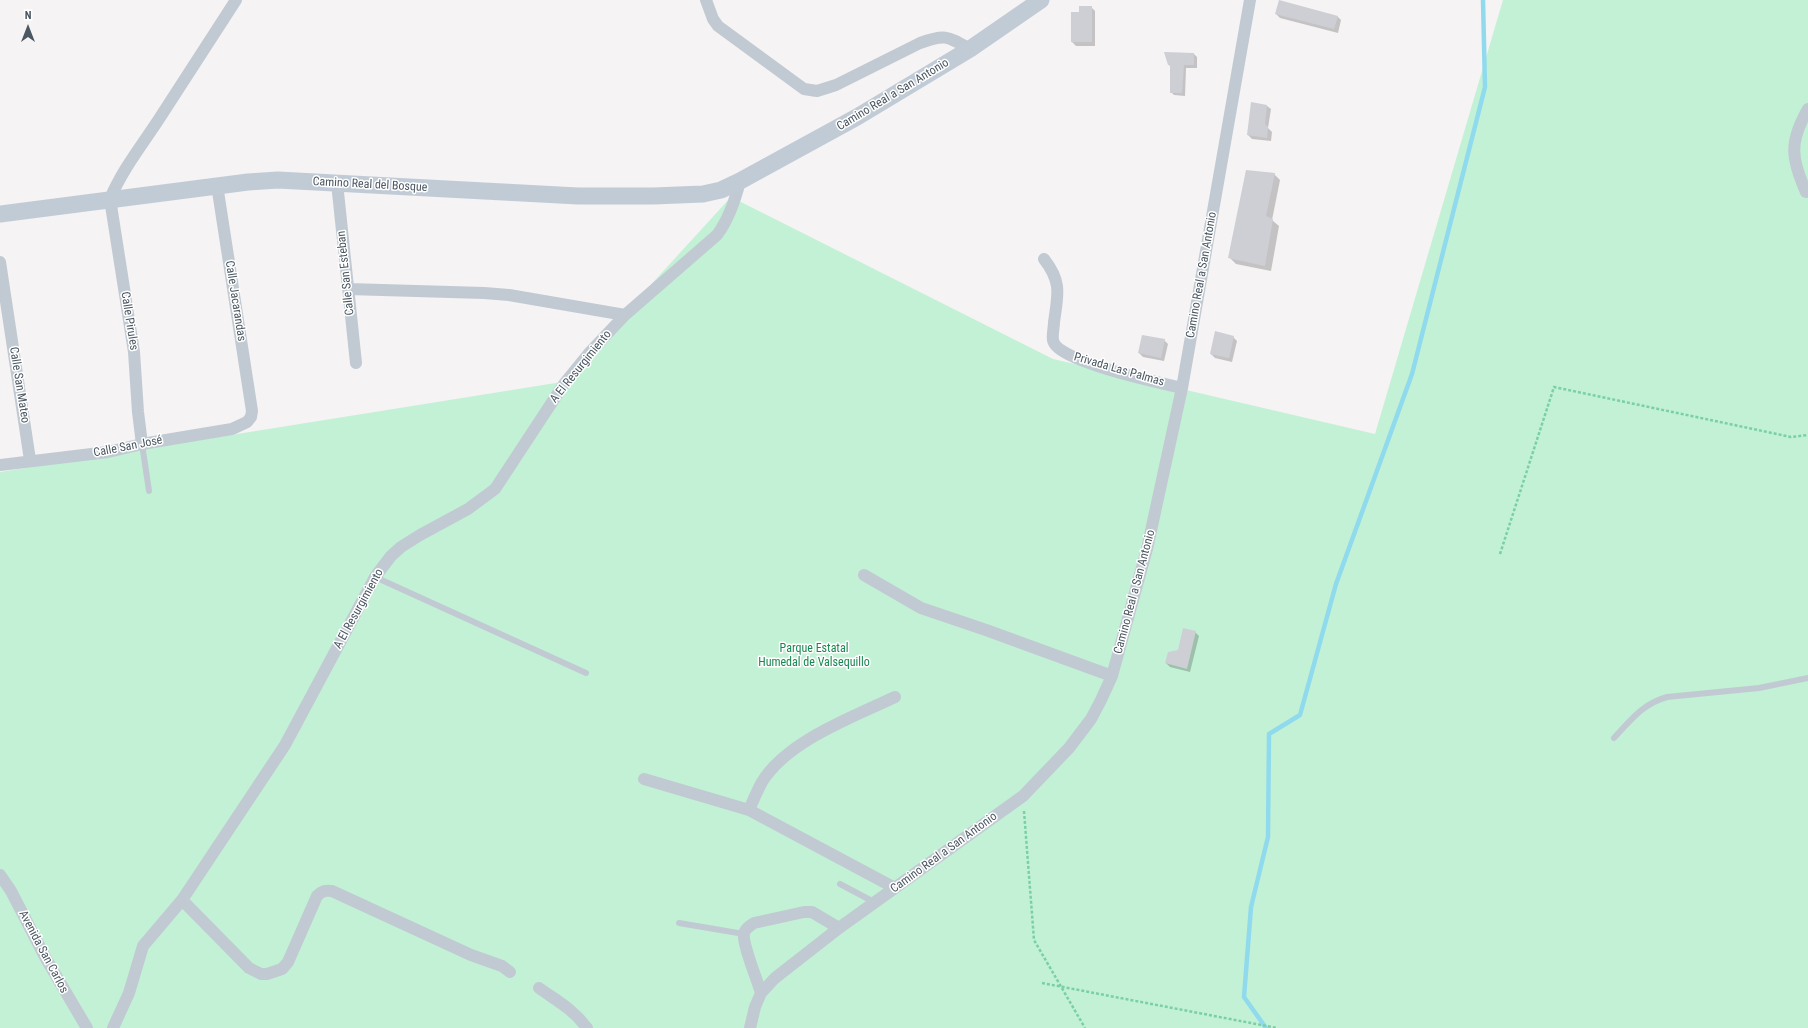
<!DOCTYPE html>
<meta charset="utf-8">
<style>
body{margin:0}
#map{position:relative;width:1808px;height:1028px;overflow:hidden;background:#f5f3f3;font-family:"Roboto Condensed",sans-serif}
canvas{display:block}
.north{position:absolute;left:8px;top:8px;width:40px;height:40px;-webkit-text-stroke:3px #fff;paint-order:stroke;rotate:0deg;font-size:11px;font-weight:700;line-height:16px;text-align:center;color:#4a5661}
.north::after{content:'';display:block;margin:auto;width:14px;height:18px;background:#4a5661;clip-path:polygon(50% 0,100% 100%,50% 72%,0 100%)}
</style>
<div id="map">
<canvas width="1808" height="1028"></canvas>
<div class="north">N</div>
</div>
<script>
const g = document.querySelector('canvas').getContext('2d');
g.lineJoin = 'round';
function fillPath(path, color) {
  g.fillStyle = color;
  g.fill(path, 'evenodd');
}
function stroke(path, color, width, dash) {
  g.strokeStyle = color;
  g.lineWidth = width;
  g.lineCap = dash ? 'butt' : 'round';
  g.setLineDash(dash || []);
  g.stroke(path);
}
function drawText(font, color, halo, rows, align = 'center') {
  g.font = font + ' "Roboto Condensed",sans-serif';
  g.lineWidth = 3;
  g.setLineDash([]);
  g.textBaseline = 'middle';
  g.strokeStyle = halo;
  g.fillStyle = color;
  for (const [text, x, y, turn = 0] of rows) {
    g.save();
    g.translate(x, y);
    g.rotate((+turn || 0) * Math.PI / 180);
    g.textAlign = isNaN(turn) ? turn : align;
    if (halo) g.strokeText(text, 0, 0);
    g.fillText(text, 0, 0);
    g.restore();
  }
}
fillPath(new Path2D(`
 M1503 0H1808V1028H0V472L562 382 731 197 1053 359 1375 434Z`), '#c3f1d5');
fillPath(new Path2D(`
 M1091 7 1095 11V46H1076L1072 42 1080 13Z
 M1276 14 1337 16 1341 20 1338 33 1280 18Z
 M1194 54 1197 57V68H1186L1185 96 1174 95 1171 92V67L1168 64Z
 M1252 104 1267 106 1271 109 1268 128 1272 132 1271 141 1252 139 1248 135Z
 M1274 174 1280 180 1272 220 1279 226 1271 271 1236 264 1230 258Z
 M1233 337 1237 341 1232 362 1215 358 1211 354Z
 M1164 340 1168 344 1164 361 1143 357 1139 353Z
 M1195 632 1199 636 1190 672 1170 667 1166 663Z`), '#0003');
stroke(new Path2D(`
 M1266 1028 1244 997 1251 907 1268 837 1269 734 1300 715 1336 584 1412 374 1485 87 1483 0`), '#90daee', 4.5);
fillPath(new Path2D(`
 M1279 0 1338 16 1334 29 1275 14Z
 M1079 6H1092V42H1071V12H1079Z
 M1164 52 1194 53V65H1184L1182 93H1170V65H1168Z
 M1251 102 1267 105 1265 124 1268 127 1267 138 1247 135Z
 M1246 170 1275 173 1266 216 1273 219 1265 266 1228 258Z
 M1215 331 1234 336 1229 358 1210 354Z
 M1142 335 1165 339 1161 358 1138 353Z
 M1183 628 1196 631 1187 669 1165 663 1168 652 1178 650Z`), '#cdcfd5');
stroke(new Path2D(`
 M1500 554 1554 387 1791 437 1808 435
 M1024 811 1034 940 1085 1028
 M1042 983 1277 1028`), '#7ad0a6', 2.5, [3, 2]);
stroke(new Path2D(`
 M142 444 149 491
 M375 577 586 673
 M1614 738C1631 720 1642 704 1667 697L1759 688 1808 678
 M840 884 874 902
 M679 923 744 934`), '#c1cad2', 6);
stroke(new Path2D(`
 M706 0 713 19 718 26 804 89 817 91 836 85 920 43C945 34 947 36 970 49
 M337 183 356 363
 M1806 192C1791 158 1789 142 1808 109
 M1044 259C1062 282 1058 294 1054 322 1054 328 1052 335 1053 340 1055 361 1161 383 1182 388
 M0 262 30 460
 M348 289 484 293 509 295 625 315
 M142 444 138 412 134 352 110 199C122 170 142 145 159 119 185 79 210 40 236 0
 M0 465 108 452 142 444 232 429 247 422 251 417 252 411 217 185
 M864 575 921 608 986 630 1112 676
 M644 779 749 810 895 888
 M749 810C753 801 757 791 762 782 787 741 853 717 895 697
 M0 875 11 891 45 957 87 1028
 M182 900 249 968 261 974H267L282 969 288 962 317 896C322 891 325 890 332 891L471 955 502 966 510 972
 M539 988C557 1001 573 1009 587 1028
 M761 993C758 982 742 943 744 934 745 928 750 926 754 923L804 912H812L839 928
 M113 1028 129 993 143 946 182 900 285 745 375 577 391 556 401 547 420 535 468 509 495 489 564 384 590 352 625 315 717 235C729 219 735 201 740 181
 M750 1028 755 1007 761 993 775 978 839 928 1023 796 1069 748 1091 719 1101 700 1112 676 1147 549 1182 388 1250 0`), '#c1cad2', 12);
stroke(new Path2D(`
 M0 214 248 182 278 180 578 196H653L703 194 721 190 740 181 857 117 970 49 1041 0`), '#c1cbd6', 17);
drawText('12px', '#4a5661', '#fff', [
 ["Camino Real a San Antonio",893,95,-31],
 ["Camino Real del Bosque",370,185,3],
 ["Calle San Esteban",346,273,-96],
 ["Camino Real a San Antonio",1202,275,-80],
 ["Calle Jacarandas",235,301,81],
 ["Calle Pirules",129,321,81],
 ["A El Resurgimiento",581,367,-51],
 ["Privada Las Palmas",1119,370,16],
 ["Calle San Mateo",19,385,81],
 ["Calle San José",128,447,-11],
 ["Camino Real a San Antonio",1135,592,-75],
 ["A El Resurgimiento",359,609,-61],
 ["Camino Real a San Antonio",944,853,-36],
 ["Avenida San Carlos",43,952,62]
]);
drawText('12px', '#17864f', '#fff', [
 ["Parque Estatal",814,649],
 ["Humedal de Valsequillo",814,663]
]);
</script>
